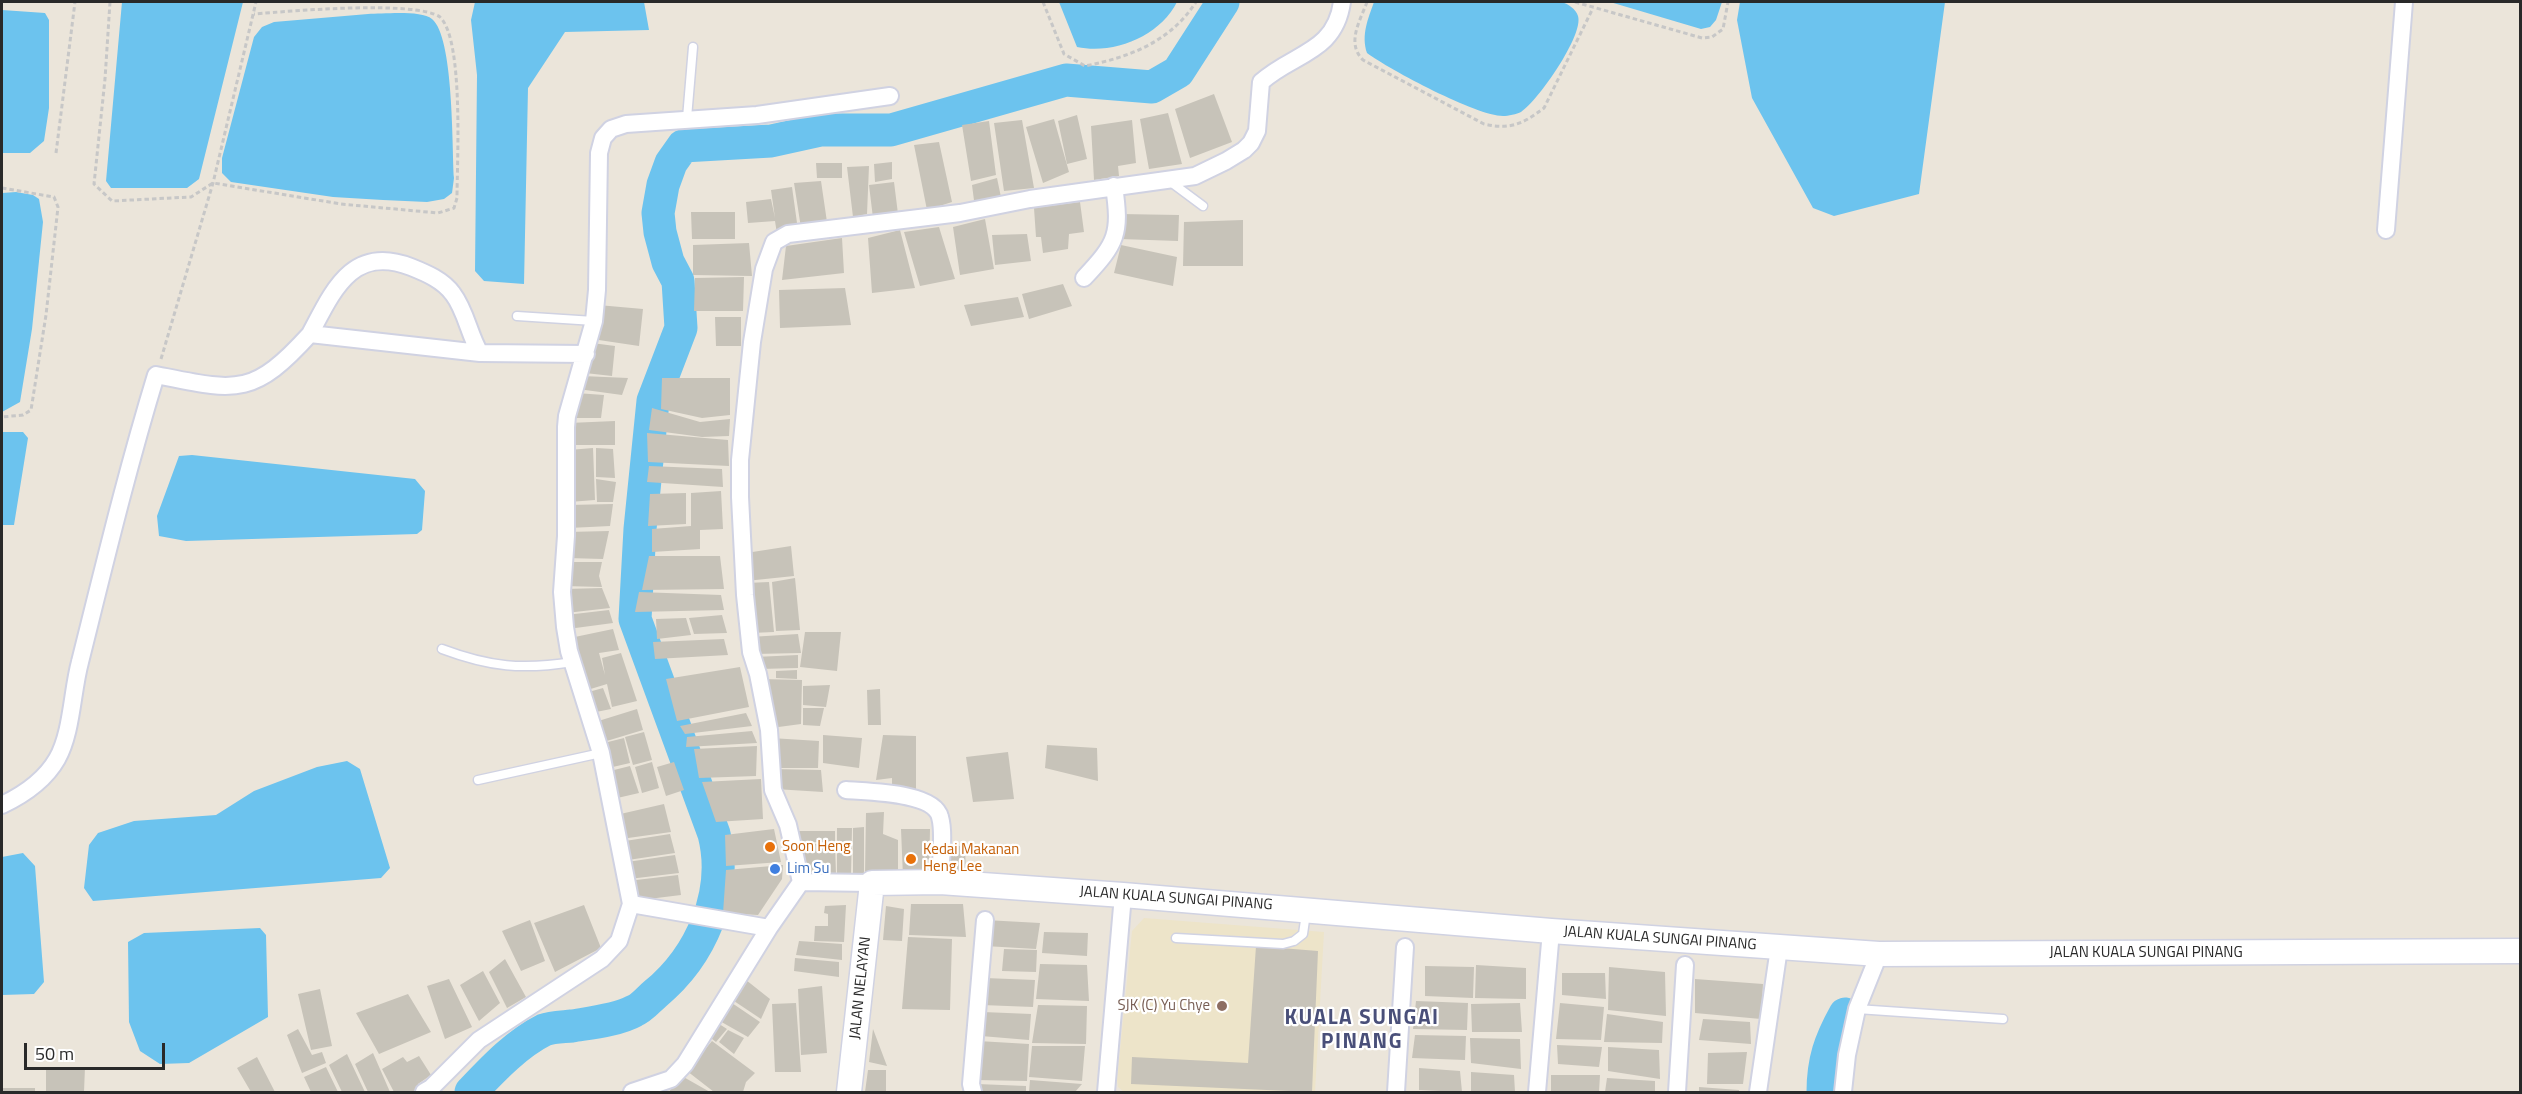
<!DOCTYPE html>
<style>
body{margin:0}
#map{position:relative;width:2522px;height:1094px;overflow:hidden;background:#ebe5da;font-family:"Titillium Web",sans-serif}
canvas{display:block}
.frame{position:absolute;inset:0;border:3px solid #292929;pointer-events:none}
.scale{position:absolute;left:24px;top:1043px;width:141px;height:27px;box-sizing:border-box;border:3px solid #292929;border-top:0;padding-left:8px;font-size:18px;line-height:21px;white-space:nowrap;color:#292929;-webkit-text-stroke:4px #fff;paint-order:stroke}
</style>
<div id="map">
<canvas width="2522" height="1094"></canvas>
<div class="frame"></div>
<div class="scale">50 m</div>
</div>
<script>
const g = document.querySelector('canvas').getContext('2d');
g.lineJoin = 'round';
function fillPath(path, color) {
  g.fillStyle = color;
  g.fill(path, 'evenodd');
}
function stroke(path, color, width, dash) {
  g.strokeStyle = color;
  g.lineWidth = width;
  g.lineCap = dash ? 'butt' : 'round';
  g.setLineDash(dash || []);
  g.stroke(path);
}
function drawText(font, color, halo, rows, align = 'center') {
  g.font = font + ' "Titillium Web",sans-serif';
  g.lineWidth = 4.5;
  g.setLineDash([]);
  g.textBaseline = 'middle';
  g.strokeStyle = halo;
  g.fillStyle = color;
  for (const [text, x, y, turn = 0] of rows) {
    g.save();
    g.translate(x, y);
    g.rotate((+turn || 0) * Math.PI / 180);
    g.textAlign = isNaN(turn) ? turn : align;
    if (halo) g.strokeText(text, 0, 0);
    g.fillText(text, 0, 0);
    g.restore();
  }
}
fillPath(new Path2D(`
 M1144 918 1324 932 1315 1092H1124L1118 1087 1117 1080 1132 931Z`), '#ede4c9');
fillPath(new Path2D(`
 M122 2H243L199 179 187 188H111L106 181Z
 M475 2H644L649 30 565 32 528 88 524 284 484 281 475 271 477 75 471 20Z
 M1059 2H1177C1160 36 1114 55 1077 47Z
 M1374 2H1562C1568 4 1576 9 1578 16 1584 35 1538 101 1521 112 1517 114 1508 116 1503 116 1477 116 1390 70 1367 53 1361 35 1368 19 1374 2Z
 M1610 2H1722L1716 20 1710 27 1701 29Z
 M1740 2H1945L1919 194 1834 216 1813 208 1752 98 1737 20Z
 M2 10 45 13 49 20V108L44 141 30 153H2Z
 M368 14C383 14 421 10 432 19 454 37 452 147 454 178L452 193 444 199 427 202 383 200 333 197 231 182 222 173V158L254 37 262 27 274 22Z
 M16 192 33 195 39 199 43 222 32 329 20 402 2 412V193Z
 M2 432H23L28 438 14 525H2Z
 M192 455 415 479 425 491 422 530 417 534 186 541 159 536 157 516 179 456Z
 M347 761 360 769 390 868 381 878 93 901 84 888 89 845 98 833 134 821 216 815 254 791 317 767Z
 M23 853 35 866 44 982 34 994 2 995V857Z
 M260 928 266 935 268 1017 189 1063 160 1064 140 1051 129 1022 128 942 144 933Z`), '#6cc3ee');
stroke(new Path2D(`
 M471 1092C492 1070 516 1044 544 1030 552 1027 563 1027 572 1026 590 1023 618 1020 634 1011 642 1008 649 999 655 994 701 956 729 893 714 834L635 619 640 529 653 401 681 328 678 281 668 262 660 232 658 213 663 185 671 163 683 146 771 141 821 130H891L1066 80 1152 87 1178 72 1223 2
 M1823 1092C1823 1061 1830 1041 1845 1014`), '#6cc3ee', 33);
fillPath(new Path2D(`
 M1214 94 1232 142 1190 158 1175 109Z
 M1168 113 1182 164 1149 169 1140 119Z
 M1077 115 1087 159 1067 164 1058 121Z
 M1054 119 1069 172 1043 183 1026 127Z
 M1022 120 1034 188 1004 191 994 123Z
 M1132 120 1136 163 1118 166 1119 176 1094 180 1091 126Z
 M989 121 996 175 971 181 962 125Z
 M939 142 952 202 927 210 914 145Z
 M892 162V179L875 182 874 164Z
 M816 163H842V178H817Z
 M869 166 867 214 853 217 847 167Z
 M997 178 1002 202 975 208 972 185Z
 M821 181 827 222 801 228 794 183Z
 M894 182 898 214 873 218 869 185Z
 M792 187 798 230 777 234 775 221 748 223 746 202 771 199 775 218 771 190Z
 M1080 202 1084 232 1069 234 1068 249 1043 253 1041 237H1036L1034 208Z
 M691 212H735V239H692Z
 M1120 214 1179 215 1178 241 1120 239Z
 M985 219 994 269 960 275 953 227Z
 M1243 220V266H1183L1184 222Z
 M939 227 955 279 920 286 904 232Z
 M900 230 915 288 872 293 868 238Z
 M1027 234 1031 261 995 265 992 235Z
 M842 238 844 273 782 280 786 246Z
 M749 243 752 276 693 275V245Z
 M1121 245 1177 257 1173 286 1114 273Z
 M744 277 743 311H694L695 278Z
 M1063 284 1072 306 1029 319 1022 294Z
 M845 288 851 325 780 328 779 290Z
 M1018 297 1024 317 971 326 964 305Z
 M598 305 643 309 639 346 592 339Z
 M715 317H741V346H716Z
 M592 343 615 346 612 376 585 373Z
 M582 376 628 378 622 395 578 389Z
 M662 378H730V415L702 418 661 409Z
 M576 393 604 395 601 418H569Z
 M652 408 700 422 730 419 729 436 702 437 649 430Z
 M615 421V445H568L569 423Z
 M647 433 728 440 729 466 648 462Z
 M593 448 595 500 569 502V450Z
 M596 448 613 449 615 478 596 477Z
 M649 466 722 469 723 487 647 482Z
 M596 479 616 482 613 502H597Z
 M721 491 723 529 700 530V549L652 552V529L691 526V493Z
 M686 493V524L648 526 650 494Z
 M613 504 610 526 569 528 568 505Z
 M609 531 603 559 567 558V532Z
 M791 546 794 576 746 581V553Z
 M649 556H720L724 589 642 590Z
 M566 562H602L599 576 602 587 564 586Z
 M795 578 800 630 776 631 772 582Z
 M769 582 774 632 751 633 747 583Z
 M602 588 610 608 566 613 565 589Z
 M639 592 721 595 724 610 635 612Z
 M609 610 613 623 568 629 566 615Z
 M722 615 727 633 694 634 689 618Z
 M686 618 691 635 657 639 656 619Z
 M613 629 619 650 599 653 605 675 602 658 621 653 637 701 612 707 607 684 584 691 570 638Z
 M805 632H841L837 671 800 667Z
 M798 634 801 653 754 654 750 637Z
 M724 639 728 655 655 659 653 642Z
 M798 655V668L759 669 755 657Z
 M740 667 749 707 677 721 666 679Z
 M797 670V679L776 678V671Z
 M761 679 802 680 801 724 771 728Z
 M830 685 826 707 803 705V686Z
 M603 688 611 709 591 713 585 693Z
 M880 689 881 725H868L867 690Z
 M803 708H824L820 726 803 725Z
 M637 709 643 730 600 743 592 723Z
 M746 713 752 726 685 734 680 726Z
 M752 731 757 743 686 747 687 737Z
 M644 732 652 760 633 765 625 737Z
 M823 735 862 738 859 768 823 763Z
 M883 735 916 736V794L892 792V778L876 780Z
 M624 738 630 763 604 769 600 744Z
 M771 738 819 741 818 768H775Z
 M1047 745 1097 748 1098 781 1045 768Z
 M757 746 756 776 699 778 694 749Z
 M1008 752 1014 799 973 802 966 757Z
 M652 762 659 788 642 793 635 767Z
 M674 762 684 790 666 796 657 767Z
 M630 766 639 793 613 799 606 772Z
 M772 769 821 770 823 792 775 789Z
 M761 779 763 819 716 822 702 782Z
 M664 804 671 832 621 839 616 815Z
 M884 812 883 834 898 840V876L865 875 866 813Z
 M864 827V876H853V828Z
 M837 828H852L851 874H837Z
 M774 829 781 862 726 866 725 835Z
 M901 829H930L929 877H903Z
 M792 831H835V842H794Z
 M670 834 675 853 628 860 625 841Z
 M794 844H835L836 875 801 876Z
 M947 846H965L966 875H948Z
 M675 855 679 873 629 879 627 862Z
 M783 865 782 879 758 915 723 913 726 870Z
 M678 875 681 895 632 901 628 881Z
 M911 904H963L966 937 909 935Z
 M584 905 601 948 555 972 534 923Z
 M846 905 844 942 814 941 815 926H828V914L824 913 825 906Z
 M886 906 904 909 902 941 883 940Z
 M530 920 545 961 521 971 502 931Z
 M985 920 1040 923 1036 949 985 946Z
 M1044 932 1088 933 1087 956 1042 953Z
 M908 937 952 939 950 1010 902 1009Z
 M799 941 842 944V960L796 955Z
 M1256 946 1318 951 1312 1092 1131 1084 1132 1057 1248 1063Z
 M1004 949 1037 950 1036 972 1002 971Z
 M795 958 839 962V977L794 971Z
 M505 959 526 997 507 1008 489 972Z
 M1040 964 1087 965 1089 1001 1036 999Z
 M1476 965 1526 968V999L1475 998Z
 M1425 966 1474 967 1473 998 1425 996Z
 M1609 967 1665 972 1666 1016 1608 1010Z
 M483 971 500 1003 479 1021 460 985Z
 M1562 973H1605L1606 999 1562 995Z
 M985 978 1035 980 1033 1007 982 1005Z
 M449 979 472 1027 445 1039 427 986Z
 M1695 979 1763 984 1761 1019 1695 1013Z
 M746 980 770 999 761 1019 731 999Z
 M822 986 827 1053 801 1055 798 989Z
 M320 989 332 1046 311 1050 298 994Z
 M408 994 431 1032 379 1054 356 1013Z
 M729 1001 760 1022 748 1037 718 1020Z
 M1416 1001 1468 1003 1467 1030 1413 1029Z
 M796 1003 801 1072H775L772 1004Z
 M1520 1003 1522 1032H1472L1471 1004Z
 M1560 1003 1604 1007 1601 1040 1556 1039Z
 M1038 1005 1087 1006 1086 1044 1032 1043Z
 M983 1012 1031 1014 1029 1040 981 1036Z
 M1607 1014 1663 1022 1662 1043 1604 1042Z
 M1703 1019 1750 1022 1751 1044 1699 1040Z
 M716 1022 727 1029 716 1042 707 1035Z
 M298 1029 312 1055 322 1052 326 1063 302 1073 287 1035Z
 M873 1029 887 1066 869 1062Z
 M728 1030 744 1038 734 1054 719 1042Z
 M1415 1035 1466 1036 1465 1060 1412 1058Z
 M1470 1038 1520 1039 1521 1069 1471 1063Z
 M712 1041 755 1073 746 1082 743 1092H714L687 1071Z
 M978 1041 1029 1044 1027 1081 976 1080Z
 M1557 1045 1602 1047 1599 1067 1558 1064Z
 M1032 1046H1085L1082 1081 1029 1077Z
 M1608 1047 1659 1050 1660 1079 1608 1071Z
 M1747 1052 1743 1084H1707L1708 1053Z
 M373 1053 390 1092H368L355 1064Z
 M347 1054 365 1092H342L329 1065Z
 M419 1056 431 1075 418 1084 421 1088 411 1092H394L382 1069 403 1057 407 1062Z
 M257 1057 275 1092H251L237 1068Z
 M85 1067 84 1092H46V1070Z
 M326 1067 338 1092H311L304 1077Z
 M1419 1068 1460 1071 1462 1092 1419 1090Z
 M868 1070H886V1092H865Z
 M1471 1072 1514 1075 1515 1092H1471Z
 M680 1075 710 1092H669Z
 M1551 1075H1600L1599 1092H1551Z
 M1607 1078 1655 1081V1092H1605Z
 M1030 1080 1082 1084 1075 1092H1029Z
 M977 1084 1026 1086V1092H983Z
 M1699 1087 1739 1090V1092H1699Z
 M2 1088H35V1092H2Z`), '#c7c3b9');
const lane = new Path2D(`
 M687 118 693 47
 M1168 180 1203 206
 M517 316 594 321
 M442 649C490 667 522 670 573 662
 M478 780 601 753
 M1176 938 1283 944 1294 941 1303 934 1306 913
 M1857 1009 2003 1019`);
const street = new Path2D(`
 M2386 230 2404 2
 M1084 278C1117 243 1121 234 1114 186
 M310 334C333 291 352 244 411 267 426 273 443 280 453 294 466 311 469 335 480 353
 M846 790C868 792 934 792 940 817 945 834 940 863 940 882
 M2 805C23 795 45 780 57 759 72 733 72 691 80 662 104 566 127 470 156 375 236 391 252 398 310 334L480 353 586 354
 M801 882 872 883
 M631 904 601 753 569 651 565 627 562 592 566 536V427L567 416 594 321 597 290 599 153 603 138 611 129 626 124 757 115 890 96
 M424 1092 431 1088 479 1040 602 959 619 941 631 904 769 928
 M632 1092 671 1079 685 1064 769 928 801 882 788 825 773 790 769 730 758 674 751 652 745 595 740 497V460L752 342 764 269 774 242 788 234 960 213 1030 199 1195 176 1226 161 1244 150 1251 143 1257 131 1261 82C1293 53 1335 53 1342 2
 M973 1092 971 1084 985 920
 M1106 1092 1123 895
 M1396 1092 1405 947
 M1537 1092 1551 931
 M1677 1092 1685 965
 M1758 1092 1779 948
 M1843 1092 1847 1055 1857 1009 1879 954`);
const secondary = new Path2D(`
 M849 1092 872 883 940 882 1123 895 1551 931 1879 954 2520 951`);
stroke(lane, '#d0d2e2', 11);
stroke(street, '#d0d2e2', 20);
stroke(secondary, '#d0d2e2', 27);
stroke(new Path2D(`
 M110 2 105 79 94 184 112 201 191 197 213 183 341 204 438 213 454 208 457 198C457 162 464 40 440 17 415 0 291 11 254 14
 M1043 2 1064 54 1085 66C1130 57 1170 42 1196 2
 M1367 2C1360 21 1346 43 1363 60L1484 124C1510 130 1523 124 1544 108L1593 8
 M1575 2 1702 38 1712 37 1723 29 1728 2
 M56 153 75 2
 M2 188 54 197 58 207 46 315 31 410 23 415 2 417
 M161 359 213 183 256 2`), '#c7c7c7', 3, [4.5, 3]);
stroke(lane, '#fff', 8);
stroke(street, '#fff', 16);
stroke(secondary, '#fff', 24);
for (const [x, y, r, color] of [
 [770,847,6,"#e8710a"],
 [911,859,6,"#e8710a"],
 [775,869,6,"#3f7fe0"],
 [1222,1006,6,"#8d6e63"]
]) {
  const dot = new Path2D();
  dot.arc(x, y, r, 0, 2 * Math.PI);
  g.fillStyle = color;
  g.fill(dot);
  stroke(dot, '#fff', 2);
}
drawText('15px', '#c56008', '#fff', [
 ["Soon Heng",782,847],
 ["Kedai Makanan",923,850],
 ["Heng Lee",923,867]
], 'left');
drawText('15px', '#366cbe', '#fff', [
 ["Lim Su",787,869]
], 'left');
drawText('15px', '#292929', '#fff', [
 ["JALAN KUALA SUNGAI PINANG",1176,899,4],
 ["JALAN KUALA SUNGAI PINANG",1660,939,4],
 ["JALAN KUALA SUNGAI PINANG",2146,953],
 ["JALAN NELAYAN",861,988,-84]
]);
drawText('15px', '#785e54', '#fff', [
 ["SJK (C) Yu Chye",1210,1006]
], 'right');
g.letterSpacing = '1.5px';
drawText('bold 21px', '#494f79', '#fff', [
 ["KUALA SUNGAI",1362,1019],
 ["PINANG",1362,1043]
]);
g.letterSpacing = '0px';
</script>
